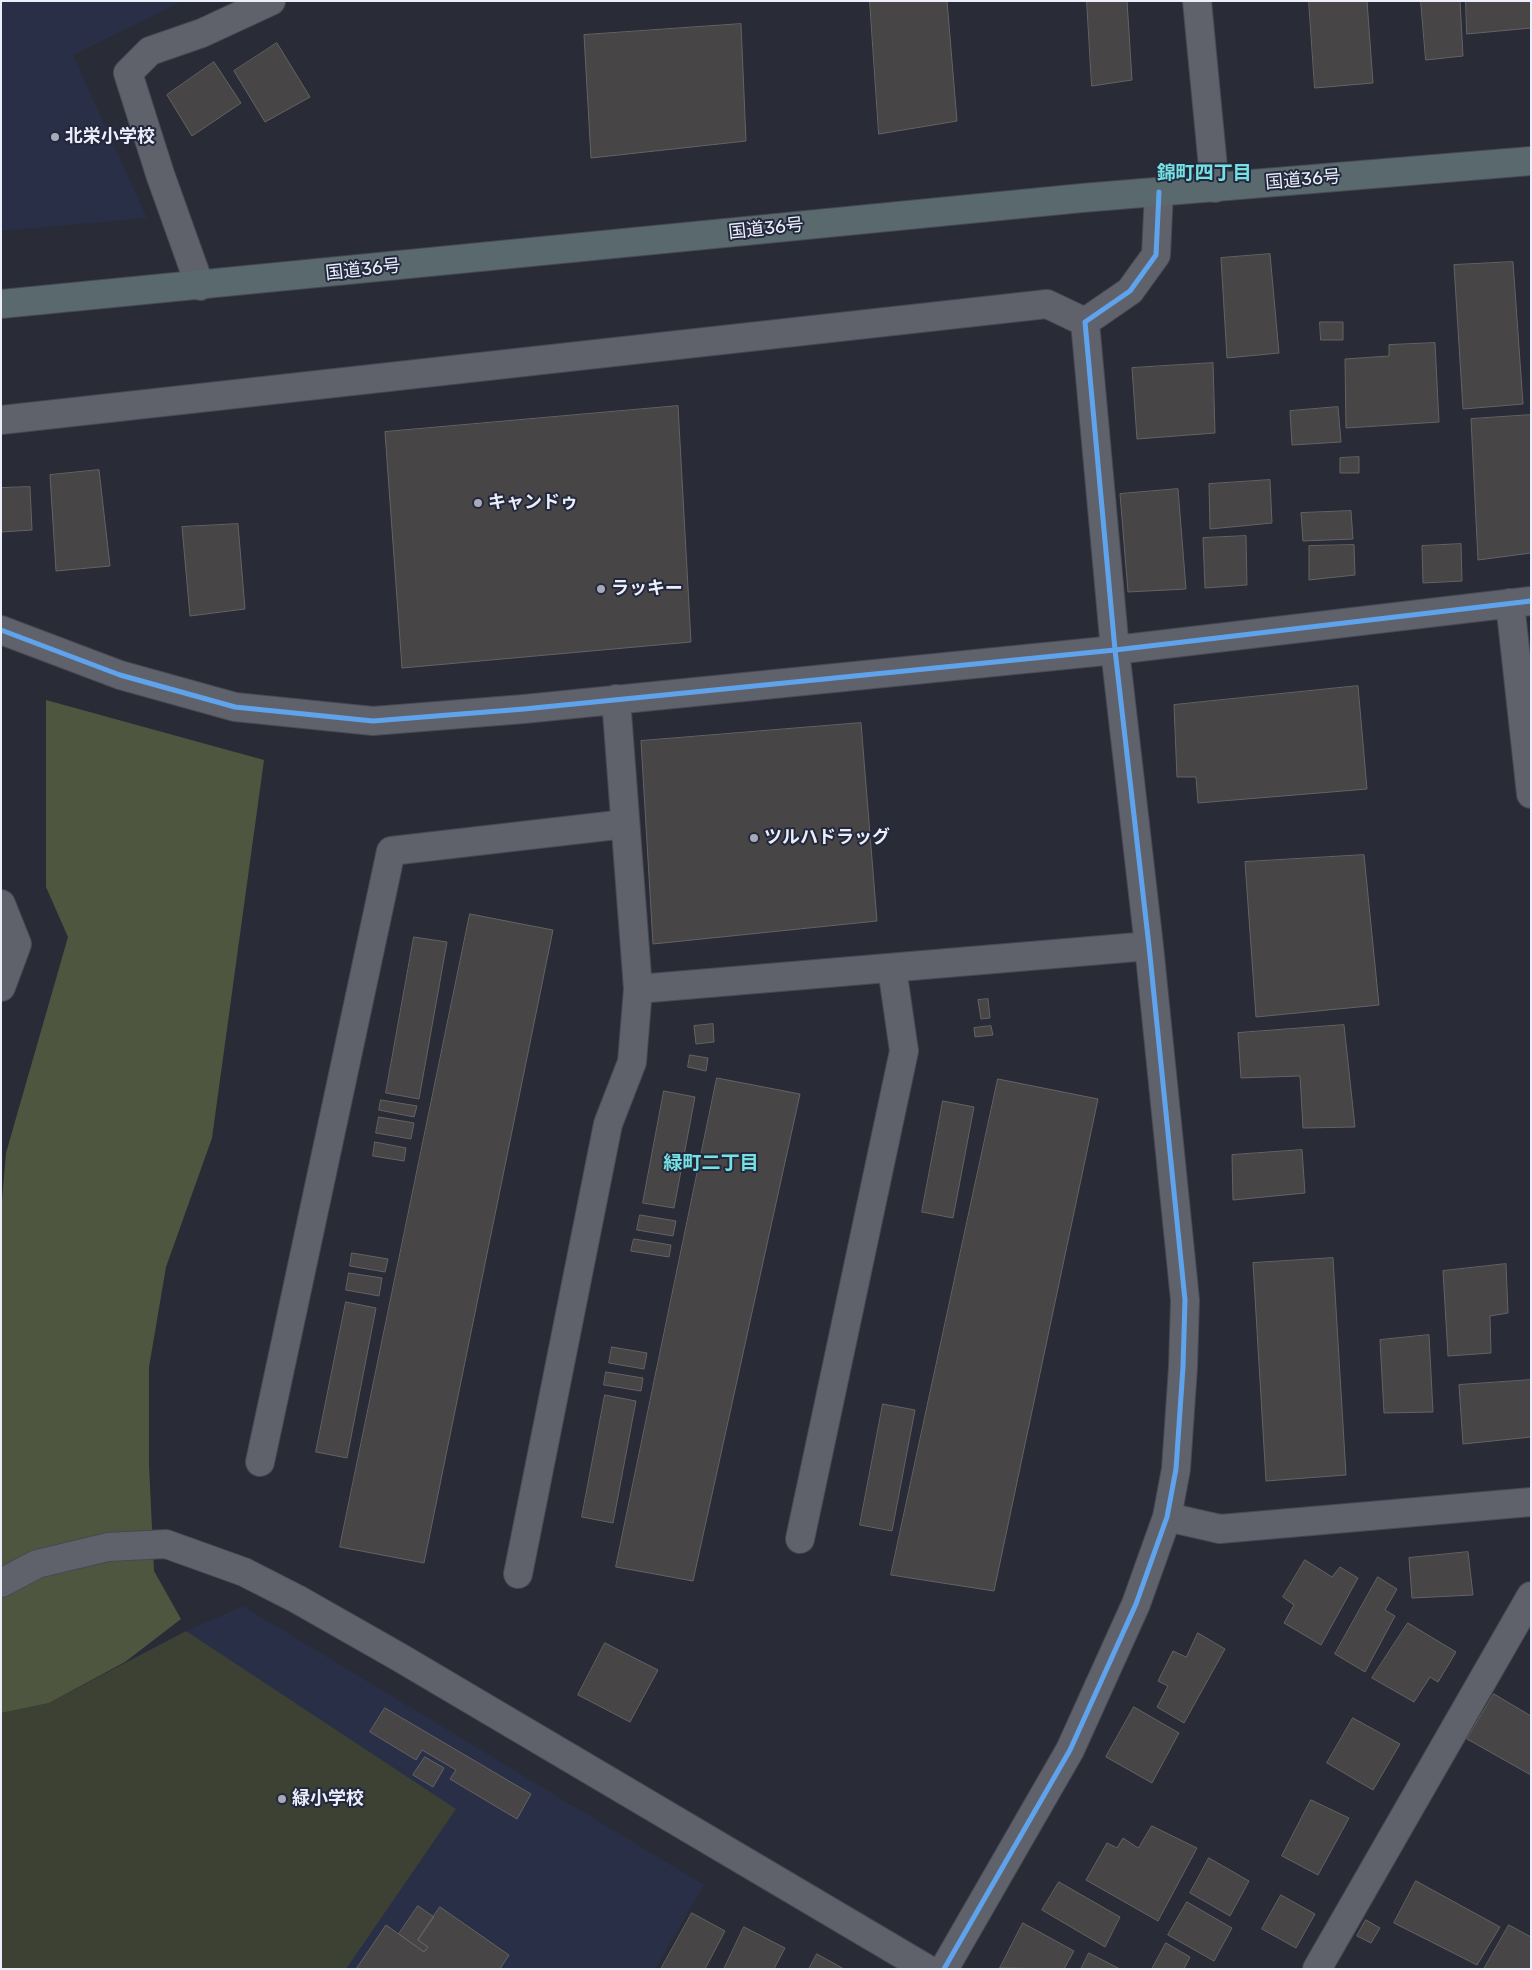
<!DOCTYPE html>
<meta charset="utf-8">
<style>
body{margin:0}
#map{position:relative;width:1532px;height:1970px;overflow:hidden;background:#292c36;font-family:Rubik,sans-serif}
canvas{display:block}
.frame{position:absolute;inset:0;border:2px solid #ebeffc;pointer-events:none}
</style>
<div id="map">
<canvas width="1532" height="1970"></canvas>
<div class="frame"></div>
</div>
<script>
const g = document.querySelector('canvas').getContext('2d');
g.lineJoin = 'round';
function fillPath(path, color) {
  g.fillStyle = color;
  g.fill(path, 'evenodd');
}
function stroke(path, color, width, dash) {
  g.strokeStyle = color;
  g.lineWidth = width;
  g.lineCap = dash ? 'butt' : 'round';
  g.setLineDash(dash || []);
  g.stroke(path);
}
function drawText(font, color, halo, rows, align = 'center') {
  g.font = font + ' Rubik,"Noto Sans JP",sans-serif';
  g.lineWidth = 4;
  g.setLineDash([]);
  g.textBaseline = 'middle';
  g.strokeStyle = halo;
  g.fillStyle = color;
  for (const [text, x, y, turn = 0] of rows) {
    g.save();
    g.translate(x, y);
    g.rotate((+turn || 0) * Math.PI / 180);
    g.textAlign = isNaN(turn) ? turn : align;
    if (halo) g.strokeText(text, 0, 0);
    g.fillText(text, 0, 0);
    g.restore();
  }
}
fillPath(new Path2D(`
 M1 1H183L73 55 147 218 1 231Z
 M243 1606 704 1885 655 1969H1V1713L49 1703 186 1631Z`), '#282f46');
fillPath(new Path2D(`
 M186 1631 456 1809 346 1969H1V1713L49 1703Z`), '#3d4134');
fillPath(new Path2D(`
 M46 700 264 760 212 1138 166 1267 149 1367V1465L154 1571 181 1619 125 1662 49 1703 1 1713V1212L6 1153 68 937 46 887Z`), '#4f5640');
const building = new Path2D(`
 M870 1H947L957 121 879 134Z
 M1087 1H1127L1132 80 1092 86Z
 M1309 1H1367L1373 83 1315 88Z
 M1421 1H1460L1463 56 1426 60Z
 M1466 1H1531V28L1467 34Z
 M741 24 746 141 591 158 584 35Z
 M277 43 310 97 265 122 234 71Z
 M214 62 241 103 192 136 167 95Z
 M1270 254 1279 353 1227 358 1221 258Z
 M1513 262 1523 404 1463 409 1454 265Z
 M1320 322H1343V340H1321Z
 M1435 343 1439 422 1346 428 1345 359 1389 356V345Z
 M1213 363 1215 433 1137 439 1132 368Z
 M678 406 691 642 402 668 385 432Z
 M1338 407 1341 442 1292 445 1290 411Z
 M1531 415V553L1478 560 1471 419Z
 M1359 457V473H1340V458Z
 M99 470 110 566 56 571 50 475Z
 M1270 480 1272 523 1210 529 1209 484Z
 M30 487 32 530 1 532V488Z
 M1178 489 1186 589 1128 592 1120 494Z
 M1351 511 1353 539 1303 541 1301 513Z
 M238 524 245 609 190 616 182 527Z
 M1246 536 1247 585 1205 588 1203 538Z
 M1461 544 1462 581 1423 583 1422 546Z
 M1354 545 1355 575 1309 580V546Z
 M1358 686 1367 789 1198 803 1196 777H1177L1174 705Z
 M861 723 877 921 653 944 641 741Z
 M1364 855 1379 1005 1256 1017 1245 862Z
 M470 914 553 930 424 1563 340 1547Z
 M414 937 447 942 419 1099 386 1093Z
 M988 999 990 1018 981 1019 978 1000Z
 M713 1024 714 1042 696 1044 694 1026Z
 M1344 1025 1355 1127 1303 1128 1300 1076 1241 1078 1238 1033Z
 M991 1026 993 1035 975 1037 974 1028Z
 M690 1055 708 1058 706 1071 688 1067Z
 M717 1078 800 1094 693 1581 616 1567Z
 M998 1079 1098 1099 994 1591 891 1575Z
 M664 1091 695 1097 674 1208 643 1203Z
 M381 1100 417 1106 414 1117 379 1110Z
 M943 1101 974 1107 953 1218 922 1212Z
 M379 1117 414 1123 411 1139 376 1133Z
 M375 1142 406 1148 404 1161 373 1156Z
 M1302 1150 1305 1193 1233 1200 1232 1155Z
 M640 1215 676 1221 673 1236 637 1230Z
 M634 1239 671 1245 669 1257 631 1251Z
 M352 1253 388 1259 385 1272 350 1266Z
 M1333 1258 1346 1475 1266 1481 1253 1263Z
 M1506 1264 1508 1313 1490 1316 1491 1353 1448 1356 1443 1271Z
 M349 1273 382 1278 379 1296 346 1290Z
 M346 1302 376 1308 347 1458 316 1452Z
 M1429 1335 1433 1412 1384 1413 1380 1340Z
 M612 1347 647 1353 644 1369 609 1363Z
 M606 1372 643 1378 641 1391 604 1385Z
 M1531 1380V1437L1463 1444 1459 1385Z
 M605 1395 636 1401 613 1523 582 1517Z
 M883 1404 915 1410 892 1531 860 1525Z
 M1468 1552 1473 1595 1412 1598 1409 1558Z
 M1305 1560 1332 1577 1340 1567 1358 1578 1321 1645 1284 1623 1294 1605 1283 1597Z
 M1378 1577 1397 1589 1385 1610 1395 1616 1365 1672 1335 1654Z
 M1408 1623 1456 1652 1438 1682 1430 1677 1414 1702 1372 1678Z
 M1198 1633 1225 1649 1184 1723 1157 1707 1168 1686 1158 1681 1173 1651 1186 1657Z
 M605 1643 658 1670 630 1722 578 1695Z
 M1494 1694 1531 1716V1775L1467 1739Z
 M1134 1707 1179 1733 1152 1783 1106 1757Z
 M385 1708 531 1794 517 1819 450 1779 456 1770 422 1750 416 1760 370 1732Z
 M1353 1718 1400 1744 1373 1790 1327 1763Z
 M425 1757 444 1768 433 1787 413 1775Z
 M1311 1800 1349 1818 1318 1875 1282 1856Z
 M1152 1826 1197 1848 1158 1921 1086 1880 1107 1843 1117 1848 1123 1838 1138 1848Z
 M1209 1858 1249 1881 1230 1916 1190 1893Z
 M1416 1881 1500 1927 1477 1965 1394 1923Z
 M1059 1882 1120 1917 1105 1947 1042 1910Z
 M1281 1895 1315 1914 1296 1948 1262 1929Z
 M1187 1902 1232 1928 1214 1961 1168 1935Z
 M418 1906 434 1917 418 1940 428 1947 424 1952 399 1934Z
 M440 1907 509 1955 500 1969H356L386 1925 424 1952 428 1947 418 1940Z
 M692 1913 725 1931 705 1969H661Z
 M1366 1920 1380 1928 1371 1943 1357 1936Z
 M1023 1923 1074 1951 1064 1969 1000 1968Z
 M1509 1925 1531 1937V1969H1484Z
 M744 1927 785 1948 774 1969H724Z
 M1166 1943 1190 1957 1184 1969H1152Z
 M1089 1953 1120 1969H1081Z
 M817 1954 844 1969H809Z`);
fillPath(building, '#484547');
stroke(building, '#646263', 1);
const minor = new Path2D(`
 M1197 1 1215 188
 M200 286 160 174 128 73 150 51 202 33 271 1
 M1 420 1047 304 1085 322
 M1510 603 1531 794
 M1 630 120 675 235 707 373 721 524 709 1115 650 1531 601
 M616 699 638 989 1149 946
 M1 904 17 944 1 987
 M260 1462 391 851 625 824
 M1167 1517 1220 1529 1531 1502
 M800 1539 904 1051 892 968
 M518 1574 608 1124 632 1062 638 989
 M1 1583 37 1564 108 1547 166 1544 244 1572 297 1599 399 1657 927 1969
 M944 1969 1070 1750 1136 1604 1167 1517 1176 1469 1183 1367 1185 1300 1149 946 1115 650 1085 322 1130 291 1156 255 1159 192
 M1317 1969 1531 1596`);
const highway = new Path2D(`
 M1 304 1082 198 1531 161`);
stroke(minor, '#464952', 30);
stroke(highway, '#464952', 30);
stroke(minor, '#5f626b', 28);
stroke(highway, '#5a696e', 28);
stroke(new Path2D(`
 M1 630 120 675 235 707 373 721 524 709 1115 650 1531 601
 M944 1969 1070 1750 1136 1604 1167 1517 1176 1469 1183 1367 1185 1300 1149 946 1115 650 1085 322 1130 291 1156 255 1159 192`), '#60a3ed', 5);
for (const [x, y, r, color] of [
 [55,137,5,"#a7abb7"],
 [478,503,5,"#a7abb7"],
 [601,589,5,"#a7abb7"],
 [754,838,5,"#a7abb7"],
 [282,1799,5,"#a7abb7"]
]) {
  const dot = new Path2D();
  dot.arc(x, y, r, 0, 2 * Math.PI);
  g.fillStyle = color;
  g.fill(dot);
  stroke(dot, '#23283c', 2);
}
drawText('bold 18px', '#ebeffc', '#23283c', [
 ["北栄小学校",65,137],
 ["キャンドゥ",488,503],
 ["ラッキー",611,589],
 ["ツルハドラッグ",764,838],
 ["緑小学校",292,1799]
], 'left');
drawText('18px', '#ebeffc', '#23283c', [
 ["国道36号",1303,180,-5],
 ["国道36号",766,229,-6],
 ["国道36号",363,270,-6]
]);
drawText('bold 19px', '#75e1e2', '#23283c', [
 ["錦町四丁目",1204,174],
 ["緑町二丁目",711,1164]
]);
</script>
